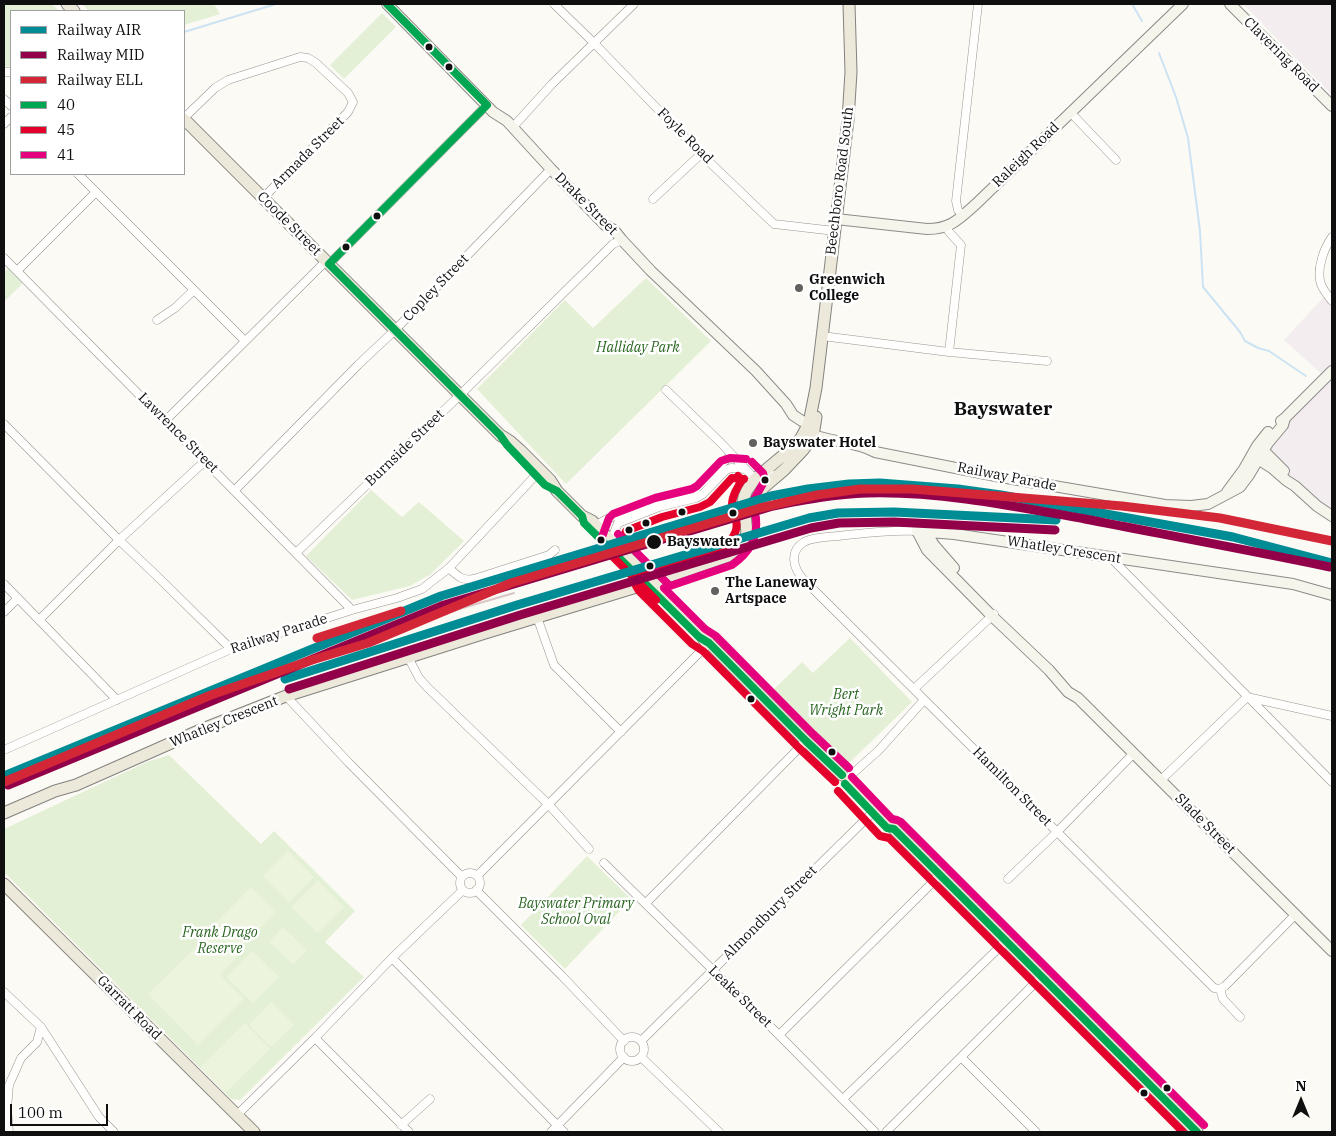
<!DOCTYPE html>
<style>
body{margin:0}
#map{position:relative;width:1336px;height:1136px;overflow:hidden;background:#fcfaf4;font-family:"IBM Plex Serif",serif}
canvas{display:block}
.frame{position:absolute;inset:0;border:5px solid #0f0f0f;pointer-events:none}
.legend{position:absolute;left:10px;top:10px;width:175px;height:165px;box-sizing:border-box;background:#fff;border:1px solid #9f9f9f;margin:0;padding:6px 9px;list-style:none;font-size:15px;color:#0f0f0f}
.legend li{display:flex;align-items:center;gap:10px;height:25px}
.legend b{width:25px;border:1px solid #9f9f9f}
.north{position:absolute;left:1276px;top:1076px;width:50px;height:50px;-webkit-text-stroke:4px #fff;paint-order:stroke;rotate:0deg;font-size:14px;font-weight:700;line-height:20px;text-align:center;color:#0f0f0f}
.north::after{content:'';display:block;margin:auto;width:18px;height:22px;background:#0f0f0f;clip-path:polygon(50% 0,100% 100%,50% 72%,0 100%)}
.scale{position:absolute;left:10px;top:1104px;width:98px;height:22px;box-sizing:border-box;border:2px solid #0f0f0f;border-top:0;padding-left:6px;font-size:15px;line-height:18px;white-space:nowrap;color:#0f0f0f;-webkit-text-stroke:4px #fff;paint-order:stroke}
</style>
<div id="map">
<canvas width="1336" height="1136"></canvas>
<div class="frame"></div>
<ul class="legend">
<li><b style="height:6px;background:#008c95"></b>Railway AIR</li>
<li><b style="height:6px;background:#910048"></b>Railway MID</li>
<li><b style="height:6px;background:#d32737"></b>Railway ELL</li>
<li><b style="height:6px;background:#00a651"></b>40</li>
<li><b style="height:6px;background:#e4002b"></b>45</li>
<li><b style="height:6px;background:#e5007d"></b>41</li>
</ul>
<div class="north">N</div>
<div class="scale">100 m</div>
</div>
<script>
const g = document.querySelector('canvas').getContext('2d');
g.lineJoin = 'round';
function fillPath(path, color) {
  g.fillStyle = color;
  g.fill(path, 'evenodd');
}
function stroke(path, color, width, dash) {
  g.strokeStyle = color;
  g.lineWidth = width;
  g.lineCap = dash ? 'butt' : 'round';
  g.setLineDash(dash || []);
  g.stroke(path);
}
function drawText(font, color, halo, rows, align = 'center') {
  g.font = font + ' "IBM Plex Serif",serif';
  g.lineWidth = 5;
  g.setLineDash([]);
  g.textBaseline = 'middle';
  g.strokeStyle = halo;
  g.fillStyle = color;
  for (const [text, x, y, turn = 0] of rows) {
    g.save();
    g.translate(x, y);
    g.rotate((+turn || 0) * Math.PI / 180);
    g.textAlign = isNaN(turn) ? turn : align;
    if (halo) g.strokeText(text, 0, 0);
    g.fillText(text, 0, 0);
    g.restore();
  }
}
fillPath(new Path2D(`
 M1243 4H1332V95Z
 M1332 288V514L1258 452 1325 377 1284 340Z`), '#f3edf0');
fillPath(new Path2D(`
 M4 4H52L59 11H11V66L4 67Z
 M82 4H214L220 14 184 25V11H89Z
 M382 13 396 27 344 79 330 65Z
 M11 265 26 280 4 302V273Z
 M646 278 711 341 566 484 477 389 565 300 593 328Z
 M371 490 402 517 419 502 464 541 431 574 410 586 352 600 306 556Z
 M850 638 912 702 845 767 770 693 802 662 813 673Z
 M169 755 261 844 274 831 355 911 325 942 364 977 240 1100 231 1099 4 872V829L147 762Z
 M587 856 631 899 565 969 521 925Z`), '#e3f0d5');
fillPath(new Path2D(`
 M288 851 314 877 289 902 263 876Z
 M318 880 344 907 318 933 291 907Z
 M251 887 276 912 236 952 211 928Z
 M283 927 307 950 293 965 269 942Z
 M212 931 238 956 220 975 244 999 198 1045 148 994Z
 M252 951 279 977 253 1003 226 977Z
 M271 1002 294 1025 271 1047 249 1025Z
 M245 1023 270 1049 225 1093 200 1067Z`), '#edf4de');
stroke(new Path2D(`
 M1132 4 1142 21
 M184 32 276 4
 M1159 53 1176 97 1188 138 1200 231 1203 287 1240 332 1245 341 1258 348 1269 351 1306 376`), '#cce3f4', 2);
const street = new Path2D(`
 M554 4 594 43 701 154 774 224 835 231
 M4 72H11
 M4 99 11 106
 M1071 113 1116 160
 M184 118 215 88 228 80 300 57 308 58 316 63 348 93 353 102 348 112 263 198
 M4 124 11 117
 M513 127 552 84 634 4
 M78 174 245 341
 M653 199 701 154
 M963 216 958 210 956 201 978 4
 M947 227 949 232 961 245 949 352
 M1332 237C1324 248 1316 270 1321 284 1323 290 1328 296 1332 301
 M4 258 352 610
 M329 264 487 105
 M17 271 96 192
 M157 320 175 308 194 290
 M822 336 949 352 1047 361
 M666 390 721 443 755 479C763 482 765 479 771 474
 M166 420 326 261
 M4 424 119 540 160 579 231 649
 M235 490 358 365 395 330 551 169
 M596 525 607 519 617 515 690 492 696 489 731 455
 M917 531C891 530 864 533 838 536 828 537 813 537 804 542 789 551 793 568 803 579L1214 988 1220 989 1223 999 1240 1017
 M611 541 618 523 659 507 696 498 703 494 726 470 731 468 745 469
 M297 552 460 395 613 244 622 240
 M1110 557 1332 782
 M449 568C458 576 461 581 474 579L549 555 555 550
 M4 584 117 700
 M4 612 18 598
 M537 617 554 665 621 732
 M39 620 119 540 205 461
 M408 657 419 678 427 687 548 804 589 849
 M914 689 994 614
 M286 696 349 763 462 877
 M4 750 231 649 352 610 397 598 422 589 449 568 536 475
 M850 776 879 750 924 700
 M1161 780 1247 697 1332 716
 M604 863 779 1035 875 1132
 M460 883a10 10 0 1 1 20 0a10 10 0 1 1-20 0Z
 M477 876 709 643
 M1008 879 1057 832 1134 753
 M476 890 562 976 624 1041
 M646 903 806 741
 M392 958 564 1132
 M1220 989 1225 986 1296 914
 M4 992 41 1027 99 1117 114 1132
 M779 1035 940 875
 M620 1049a12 12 0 1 1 24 0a12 12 0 1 1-24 0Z
 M315 1038 409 1132
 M641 1041 878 807
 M641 1057 719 1132
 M961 1057 1036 1132
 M843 1099 1006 941
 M237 1115 315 1038 392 958 463 890
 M401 1125 430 1099
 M9 1132 7 1108 9 1085 21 1058 37 1042 41 1027
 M551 1132 624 1057
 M886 1132 1042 976`);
const secondary = new Path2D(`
 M387 4 493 112 507 121 551 169 605 225 614 230 622 240 651 271 756 371 786 404 793 415 802 421 815 425
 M1230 4 1332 106
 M836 219 927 229C951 229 959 219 976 204L1183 4
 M1281 421 1285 418 1332 371
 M806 432C828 443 854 440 875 452L1001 477 1165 505 1191 506 1208 504 1240 487 1249 475 1268 443 1283 425 1285 418
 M1258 447 1268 455 1284 471
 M1253 456 1272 468 1287 481 1295 486 1317 506 1332 516
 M1227 492 1244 469 1257 446 1268 432
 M917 531 927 550 992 616 1049 670 1068 692 1078 698 1332 951
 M917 531 954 534 1293 584 1332 595
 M926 532 934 545 954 568`);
const primary = new Path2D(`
 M67 4 74 11
 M184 119 500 435 511 442 520 450 550 480 557 491 582 516 592 521 612 542 693 622 703 633 709 643
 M745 514 754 508 758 495 764 487 784 470 803 450 813 436 816 417
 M704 640 709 643 806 741 842 775
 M851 781 891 822 894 829 1197 1132
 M4 813 55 791 76 785 205 728 286 696 485 633 653 582 728 556 738 548 743 542 747 533 745 514 742 508 744 497 747 490 755 479 792 448 801 438 809 423 816 388 848 120 851 72 849 4
 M4 884 254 1132`);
stroke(street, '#969592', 9);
stroke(secondary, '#8c8b89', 12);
stroke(primary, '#83827f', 13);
stroke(street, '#fffefd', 8);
stroke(secondary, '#f5f5eb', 10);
stroke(primary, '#ece9da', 11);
stroke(new Path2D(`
 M280 676 315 669
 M4 785 331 650 466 607 514 593`), '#d7c6c5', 2);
stroke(new Path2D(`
 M387 4 487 105
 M329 264 500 435 507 445 545 485 557 491 582 516 584 523 699 637 709 643 806 741 842 775
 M329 264 487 105
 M845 784 887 828 894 829 1197 1132`), '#00a651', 8);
stroke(new Path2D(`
 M738 476 742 480C737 488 732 496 732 505 732 510 733 513 735 517 740 530 733 539 723 547L642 575 637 579 636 586 639 591 692 644 703 651 799 748 835 782
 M620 545 626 531 662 517 700 507 710 502 732 478 744 479
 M604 548 656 600
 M838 791 880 836 889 838 1183 1132`), '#e4002b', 8);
stroke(new Path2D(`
 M752 462 763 473 765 480 752 503C752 508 755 513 756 518 758 539 749 553 732 565L664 588 705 629 716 636 813 734 849 768
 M618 534 670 586
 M602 537 609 518 613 514 655 498 692 489 697 486 721 461 730 458 746 459
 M852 777 892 819 897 820 901 822 1204 1125`), '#e5007d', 8);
stroke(new Path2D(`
 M285 679 517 605 809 518 838 513 894 512 1056 520
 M4 776 441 596 771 496 808 489 849 484 880 483 958 489 1001 495 1233 537 1332 563`), '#008c95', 9);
stroke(new Path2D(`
 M289 689 520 615 811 528 839 523 894 522 1055 530
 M8 785 444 605 773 506C804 500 835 494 867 493 940 491 1013 506 1085 519 1167 535 1248 550 1330 567`), '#910048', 9);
stroke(new Path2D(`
 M317 638 401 611
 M4 782 211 695 312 660 368 643 511 583 760 508 817 495 860 489H912L1122 506 1220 518 1332 541`), '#d32737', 9);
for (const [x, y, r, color] of [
 [429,47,4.5,"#0f0f0f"],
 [449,67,4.5,"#0f0f0f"],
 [377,216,4.5,"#0f0f0f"],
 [346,247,4.5,"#0f0f0f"],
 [799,288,5,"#62615f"],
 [753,443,5,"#62615f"],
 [765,480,4.5,"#0f0f0f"],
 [682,512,4.5,"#0f0f0f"],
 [733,513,4.5,"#0f0f0f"],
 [646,523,4.5,"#0f0f0f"],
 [629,530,4.5,"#0f0f0f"],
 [601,540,4.5,"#0f0f0f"],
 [654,542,8,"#0f0f0f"],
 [650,566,4.5,"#0f0f0f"],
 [715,591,5,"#62615f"],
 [751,699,4.5,"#0f0f0f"],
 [832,752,4.5,"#0f0f0f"],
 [1167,1088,4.5,"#0f0f0f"],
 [1144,1093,4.5,"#0f0f0f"]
]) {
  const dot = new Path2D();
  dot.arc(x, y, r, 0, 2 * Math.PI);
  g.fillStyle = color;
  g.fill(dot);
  stroke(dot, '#fff', 2);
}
drawText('14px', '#0f0f0f', '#fff', [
 ["Clavering Road",1281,55,45],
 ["Foyle Road",685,136,45],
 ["Armada Street",308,153,-45],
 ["Raleigh Road",1026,155,-44],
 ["Beechboro Road South",840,181,-83],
 ["Drake Street",586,204,45],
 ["Coode Street",289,224,45],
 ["Copley Street",436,288,-46],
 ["Lawrence Street",178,433,45],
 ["Burnside Street",405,448,-44],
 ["Railway Parade",1007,477,11],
 ["Whatley Crescent",1064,550,9],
 ["Railway Parade",279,634,-18],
 ["Whatley Crescent",224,722,-22],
 ["Hamilton Street",1012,787,45],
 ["Slade Street",1205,824,45],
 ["Almondbury Street",770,913,-45],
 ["Leake Street",740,997,44],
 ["Garratt Road",129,1008,45]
]);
drawText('bold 14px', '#0f0f0f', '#fff', [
 ["Greenwich",809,280],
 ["College",809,296],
 ["Bayswater Hotel",763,443],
 ["The Laneway",725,583],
 ["Artspace",725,599]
], 'left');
drawText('italic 14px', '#296520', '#fff', [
 ["Halliday Park",638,348],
 ["Bert",846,695],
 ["Wright Park",846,711],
 ["Bayswater Primary",576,904],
 ["School Oval",576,920],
 ["Frank Drago",220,933],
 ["Reserve",220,949]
]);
drawText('bold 14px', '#0f0f0f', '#fff', [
 ["Bayswater",667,542]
], 'left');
drawText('bold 19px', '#0f0f0f', '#fff', [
 ["Bayswater",1003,410]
]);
</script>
